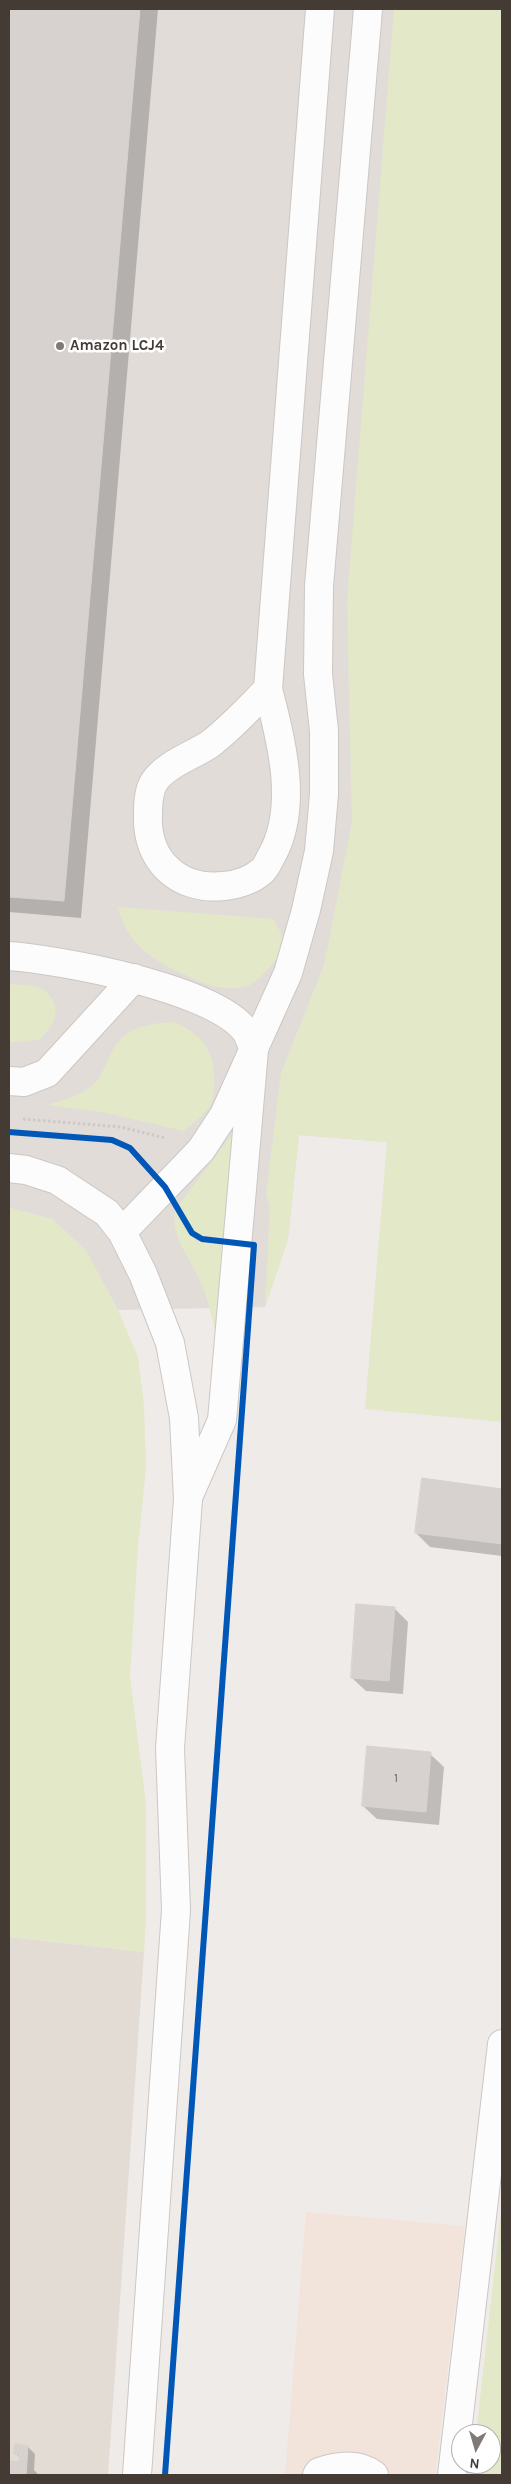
<!DOCTYPE html>
<style>
body{margin:0}
#map{position:relative;width:511px;height:2484px;overflow:hidden;background:#efebe8;font-family:Karla,sans-serif}
canvas{display:block}
.frame{position:absolute;inset:0;border:10px solid #443b35;pointer-events:none}
.north{position:absolute;left:451px;top:2424px;width:50px;height:50px;box-sizing:border-box;background:#fff;border:1px solid #b4b1ae;border-radius:50%;rotate:186deg;font-size:14px;font-weight:700;line-height:20px;text-align:center;color:#443b35}
.north::after{content:'';display:block;margin:auto;width:18px;height:22px;background:#807974;clip-path:polygon(50% 0,100% 100%,50% 72%,0 100%)}
</style>
<div id="map">
<canvas width="511" height="2484"></canvas>
<div class="frame"></div>
<div class="north">N</div>
</div>
<script>
const g = document.querySelector('canvas').getContext('2d');
g.lineJoin = 'round';
function fillPath(path, color) {
  g.fillStyle = color;
  g.fill(path, 'evenodd');
}
function stroke(path, color, width, dash) {
  g.strokeStyle = color;
  g.lineWidth = width;
  g.lineCap = dash ? 'butt' : 'round';
  g.setLineDash(dash || []);
  g.stroke(path);
}
function drawText(font, color, halo, rows, align = 'center') {
  g.font = font + ' Karla,sans-serif';
  g.lineWidth = 5;
  g.setLineDash([]);
  g.textBaseline = 'middle';
  g.strokeStyle = halo;
  g.fillStyle = color;
  for (const [text, x, y, turn = 0] of rows) {
    g.save();
    g.translate(x, y);
    g.rotate((+turn || 0) * Math.PI / 180);
    g.textAlign = isNaN(turn) ? turn : align;
    if (halo) g.strokeText(text, 0, 0);
    g.fillText(text, 0, 0);
    g.restore();
  }
}
fillPath(new Path2D(`
 M9 1937 144 1952 108 2475H9Z`), '#e3dcd5');
fillPath(new Path2D(`
 M306 2212 465 2226 435 2475H285Z`), '#f2e4db');
fillPath(new Path2D(`
 M9 9H462L387 1142 299 1135 288 1239 265 1307 118 1310 85 1250 52 1219 9 1208Z`), '#e2dcd9');
fillPath(new Path2D(`
 M394 9H502V1422L365 1409 387 1142 299 1135 288 1239 265 1307 270 1207 266 1194 281 1073 324 965 352 822 347 600Z
 M118 907 273 919C279 928 284 937 283 948 281 957 259 980 250 985 246 987 237 988 232 988 216 989 202 983 188 976 155 962 126 944 118 907Z
 M9 984C18 985 28 985 37 987 44 989 48 993 52 999 61 1015 51 1029 39 1040L9 1042Z
 M175 1022C200 1034 214 1049 214 1077 214 1087 215 1096 211 1104 206 1114 192 1124 184 1131L102 1112 47 1105C63 1100 84 1095 96 1082 105 1071 108 1056 116 1045 129 1025 155 1023 175 1022Z
 M233 1133 220 1327 215 1330C211 1314 207 1296 200 1281 190 1257 170 1237 175 1210Z
 M9 1208 52 1219 86 1250 118 1310 138 1357 144 1406 146 1468 138 1545 130 1677 146 1804V1915L144 1952 9 1937Z
 M502 2204V2475H471L472 2464H491V2434H476Z`), '#e2e8c8');
fillPath(new Path2D(`
 M9 9H158L81 918 9 912Z
 M423 1480 502 1490V1556L430 1547 416 1533Z
 M394 1608 408 1622 403 1694 366 1691 352 1678Z
 M430 1754 444 1767 439 1825 377 1819 363 1806Z
 M28 2447 35 2454 34 2470 39 2475H9V2462H20V2458L16 2454Z`), '#0003');
const building = new Path2D(`
 M9 9H140L64 901 9 897Z
 M422 1478 502 1489V1544L415 1533Z
 M356 1604 395 1607 389 1681 351 1678Z
 M367 1746 431 1752 426 1812 362 1806Z
 M15 2444 28 2446 27 2462 19 2461V2455L14 2454Z
 M9 2461 27 2462 26 2475H9Z`);
fillPath(building, '#d7d2cf');
stroke(building, '#d7d2ce', 1);
const minor = new Path2D(`
 M268 689C249 708 231 728 210 744 192 756 166 764 154 782 148 792 148 804 148 815 146 861 179 891 224 886 237 885 252 880 262 871 266 868 269 860 272 855 299 806 281 740 268 689L320 9
 M9 956C62 960 210 988 244 1029 249 1034 251 1044 254 1050L222 1420 190 1493
 M9 1081 24 1082 47 1073 134 978
 M9 1168 26 1170 57 1180 107 1213 122 1232 143 1274 170 1343 184 1418 188 1499 170 1748 176 1910 137 2475
 M122 1232 201 1150 224 1115 288 973 306 910 319 851 324 794V731L318 674 319 586 368 9
 M317 2475 319 2472C337 2466 359 2463 374 2475
 M452 2475 502 2044`);
stroke(minor, '#cbc7c4', 30);
stroke(new Path2D(`
 M23 1119 121 1127 165 1138`), '#cdc9c6', 3, [2.5, 2.5]);
stroke(minor, '#fdfcfc', 28);
stroke(new Path2D(`
 M9 1132 112 1140 130 1148 165 1187 192 1233 202 1239 254 1245 165 2475`), '#0057b8', 6);
for (const [x, y, r, color] of [
 [60,346,5,"#807974"]
]) {
  const dot = new Path2D();
  dot.arc(x, y, r, 0, 2 * Math.PI);
  g.fillStyle = color;
  g.fill(dot);
  stroke(dot, '#fff', 2);
}
drawText('12px', '#6a625d', null, [
 ["1",396,1779]
]);
drawText('bold 15px', '#443b35', '#fff', [
 ["Amazon LCJ4",70,346]
], 'left');
</script>
